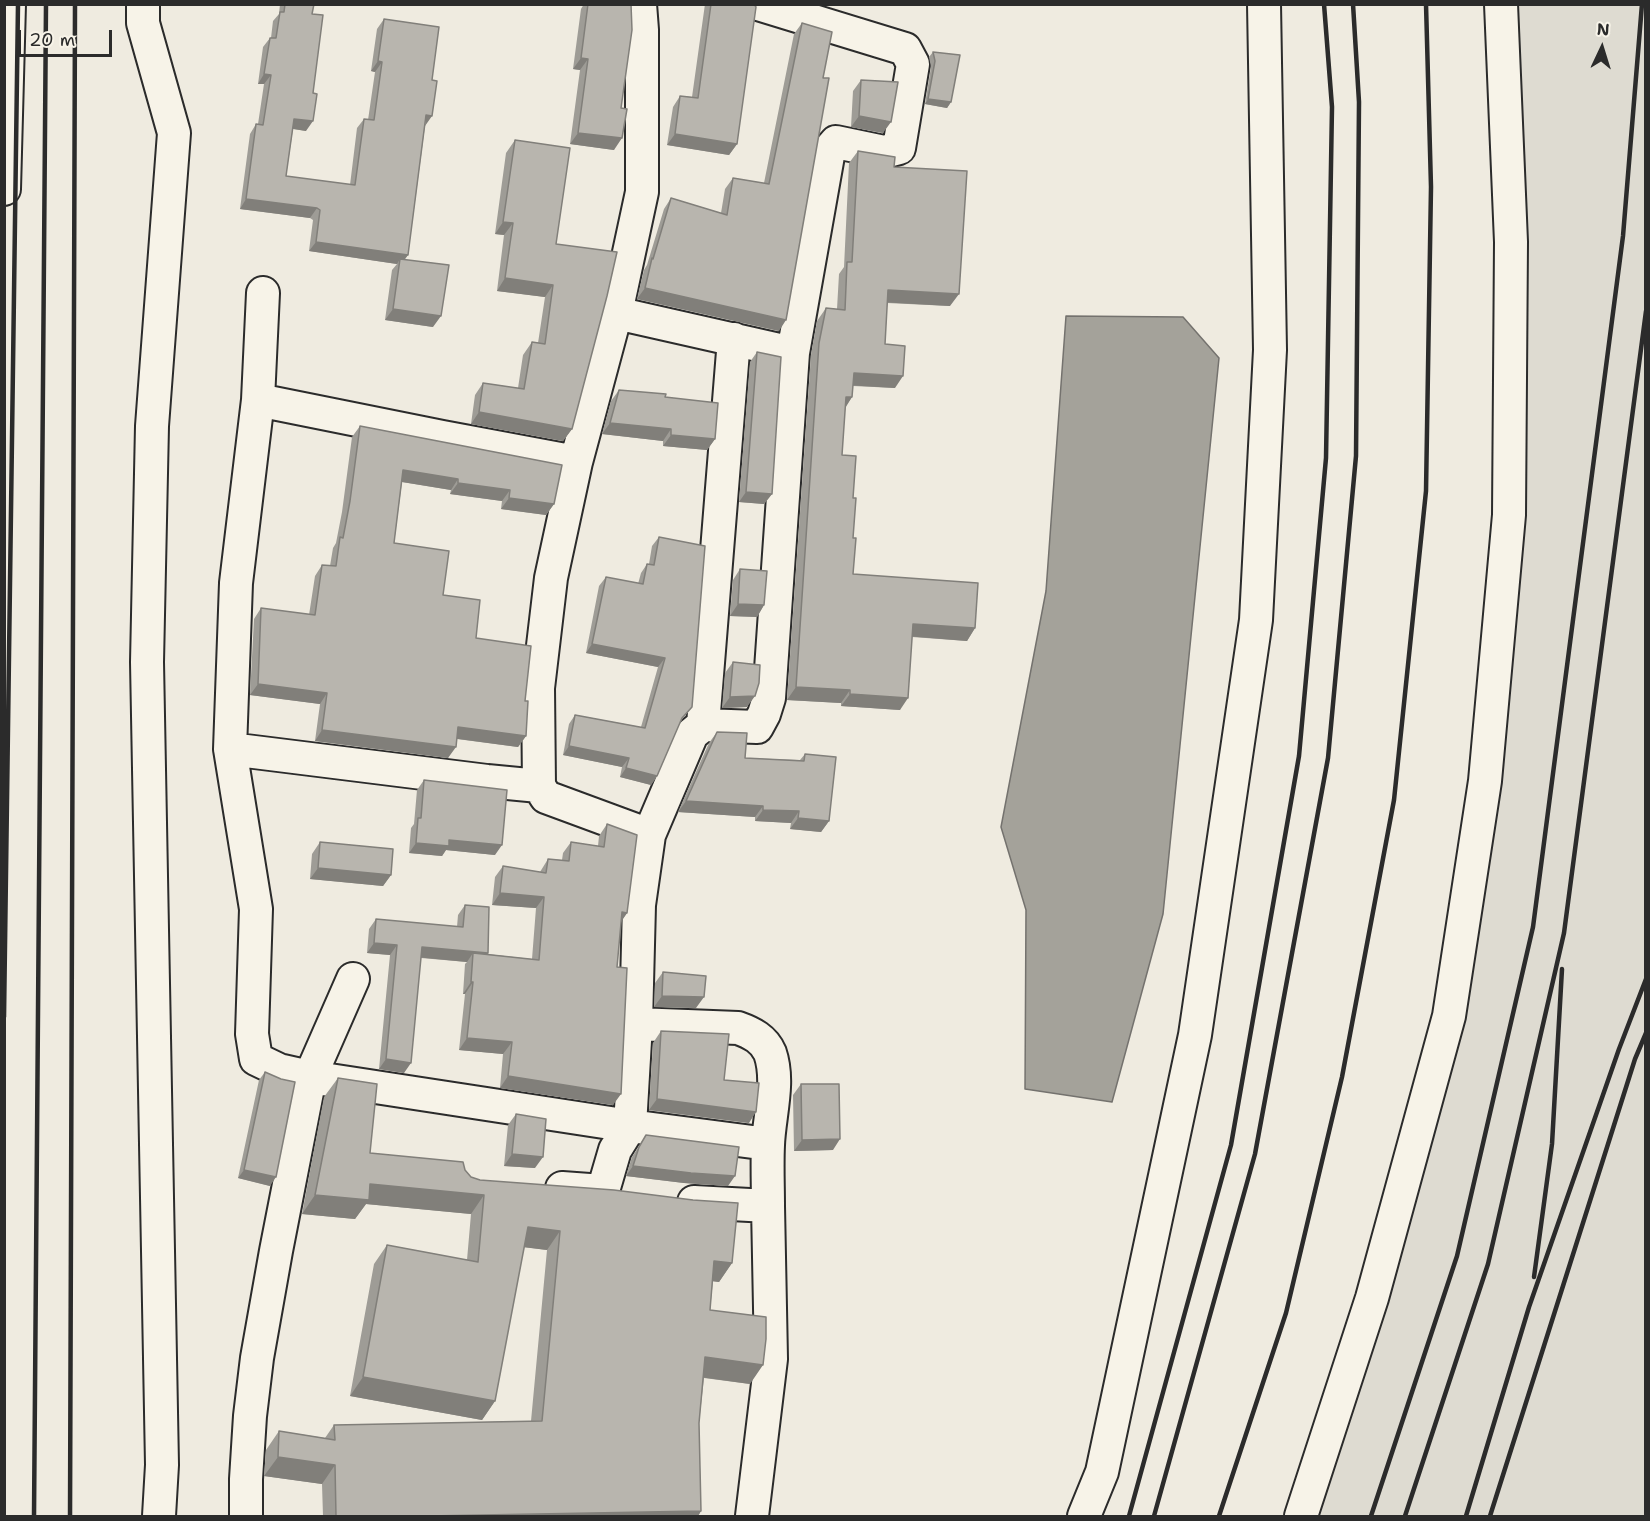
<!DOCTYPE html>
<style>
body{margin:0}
#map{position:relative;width:1650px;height:1521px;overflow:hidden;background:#efebe0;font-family:"Shantell Sans",sans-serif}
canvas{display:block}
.frame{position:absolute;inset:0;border:6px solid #2b2b2b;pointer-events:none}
.north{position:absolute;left:1572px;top:18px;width:60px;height:60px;-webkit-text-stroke:4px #f7f3e8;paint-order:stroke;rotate:4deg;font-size:16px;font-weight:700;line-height:24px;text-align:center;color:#2b2b2b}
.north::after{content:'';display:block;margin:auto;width:21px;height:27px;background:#2b2b2b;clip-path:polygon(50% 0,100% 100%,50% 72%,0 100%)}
.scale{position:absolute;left:18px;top:30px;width:94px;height:27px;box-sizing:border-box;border:3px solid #2b2b2b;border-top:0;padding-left:8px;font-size:18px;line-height:21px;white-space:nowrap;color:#2b2b2b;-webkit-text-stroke:4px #f7f3e8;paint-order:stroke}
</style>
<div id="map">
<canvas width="1650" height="1521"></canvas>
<div class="frame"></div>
<div class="north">N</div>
<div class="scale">20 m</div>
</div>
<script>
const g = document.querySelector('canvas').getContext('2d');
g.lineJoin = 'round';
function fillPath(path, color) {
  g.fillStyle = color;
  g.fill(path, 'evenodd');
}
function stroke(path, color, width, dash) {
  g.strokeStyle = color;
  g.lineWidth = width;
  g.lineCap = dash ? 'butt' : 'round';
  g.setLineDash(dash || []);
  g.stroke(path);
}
fillPath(new Path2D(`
 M1515 5H1645V1516H1315L1496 769Z`), '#dedbd1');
const water = new Path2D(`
 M1066 316 1183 317 1219 358 1163 914 1112 1102 1025 1089 1026 910 1001 827 1046 591Z`);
fillPath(water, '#a4a29a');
stroke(water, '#74726e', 1.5);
const street = new Path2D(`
 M143 4V23L174 133 152 426 147 662 162 1465 159 1516
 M758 4 905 49 913 64 899 148 884 152 836 142 829 150 793 353
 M4 189 9 4
 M263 293 258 400 442 437 576 462
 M616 313 793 353 769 698 764 714 757 727 703 725 692 734 649 835
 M258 400 236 583 230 749 256 909 252 1034 256 1059 279 1070 310 1077 630 1126 636 1024 639 905 649 835 546 797 539 786 538 688 551 578 576 462 616 313 642 192V30L640 4
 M703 725 734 339
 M230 749 487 781 539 786
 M636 1024 738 1028C752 1033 764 1039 770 1053 780 1082 769 1116 768 1145 767 1165 768 1186 768 1206
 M562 1188 603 1191 615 1150 630 1126 768 1144
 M694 1202 768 1206 771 1359 752 1516
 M246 1516V1479L250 1416 257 1358 276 1251 310 1077 353 979
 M1084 1516 1102 1472 1195 1035 1256 620 1270 350 1264 4
 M1301 1516 1372 1298 1449 1016 1485 781 1509 515 1511 242 1501 4`);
stroke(street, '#2b2b2b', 36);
stroke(street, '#f7f3e8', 32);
stroke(new Path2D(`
 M4 1017 18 4
 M1534 1277 1552 1144 1562 969
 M34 1516 46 4
 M70 1516 75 4
 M1129 1516 1231 1145 1299 756 1326 458 1332 107 1324 4
 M1154 1516 1255 1154 1328 758 1356 456 1359 102 1353 4
 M1219 1516 1286 1313 1342 1077 1394 800 1426 491 1431 187 1426 4
 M1371 1516 1457 1256 1533 927 1623 236 1642 4
 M1405 1516 1488 1264 1564 933 1646 311
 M1466 1516 1529 1307 1619 1049 1646 979
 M1490 1516 1635 1059 1646 1033`), '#2b2b2b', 4.5);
fillPath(new Path2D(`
 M280 4H314L312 14 306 131 293 129 286 176 350 185 357 128 364 119 368 120 375 72 371 71 377 29 384 19 425 126 408 255 405 259 433 327 385 320 392 270 397 264 309 251 313 220 310 218 240 209 250 134 256 124H258L264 84H258L263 47 270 38H271L273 21 279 14Z
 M584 4H631L614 150 570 144 580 70 573 69 581 9Z
 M705 4H754L737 144 729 155 667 145 673 107 680 96 692 97Z
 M802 23 823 78 779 331 637 299 644 270 647 265 664 209 671 198 721 213 725 189 733 178 764 183 794 34Z
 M933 52 951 102 947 108 925 104 931 67 929 57Z
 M861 80 883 133 851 127 853 91Z
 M515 140 556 244 572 429 563 441 471 424 475 395 483 383 518 388 523 355 532 342 538 343 545 297 497 291 504 235 495 234 506 153Z
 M858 151 894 167 950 306 887 303 885 344 895 388 853 386 852 397 845 407 842 455 853 498V574L975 628 967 641 912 637 900 710 841 706V703L787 700 811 355 817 321 826 308 837 309 839 274 844 267 849 163Z
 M757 352 772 494 764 504 739 502 750 362Z
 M619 390 665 397 715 439 707 450 663 446V441L602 434 611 401Z
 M360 426 554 504 546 515 501 509 502 501 450 494 451 490 402 482 394 543 443 595 476 638 525 701 526 736 518 747 457 739 448 758 315 741 320 704 250 695 254 619 261 608 309 615 315 576 322 565 330 566 333 548 336 543 342 512 352 437Z
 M659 537 692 707 680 722 657 776 651 785 620 777 622 767 563 755 569 724 575 715 641 727 658 667 586 653 599 586 606 577 638 584 641 573 647 564H649L652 546Z
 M740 569 764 605 757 617 730 616 733 580Z
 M733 662 747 707 722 708 725 673Z
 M717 732 745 758 800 760 805 754 829 821 821 832 790 829 791 823 755 821V817L678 812 709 743Z
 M424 780 495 855 446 850 442 856 409 853 411 828 414 824 417 790Z
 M607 824 627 913 621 921 617 967 613 1105 500 1088 503 1054 459 1050 465 994H463L465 964 467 962 421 958 404 1073 379 1069 390 955 367 953 369 929 376 919 457 927 458 915 465 905 487 954 532 959 536 908 492 905 495 877 503 866 540 872 548 859 562 860 563 853 571 842 598 846 599 836Z
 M320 842 391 875 383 886 310 879 312 854Z
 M663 972 696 1008 654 1007 655 983Z
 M661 1031 724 1080 749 1123 649 1110 653 1043Z
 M265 1072 270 1186 238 1178 259 1080Z
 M338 1078 370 1153 465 1170 471 1177 732 1263 719 1282 713 1281 710 1310 750 1384 704 1378 699 1423 701 1511 698 1516H323L322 1484 264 1476 266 1450 279 1431 325 1438 334 1425 531 1421 547 1250 524 1247 495 1401 482 1420 350 1396 374 1264 387 1245 467 1260 471 1214 366 1204 355 1219 302 1214 324 1097Z
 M801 1084 833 1150 794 1151 793 1095Z
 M516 1114 535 1168 504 1166 508 1125Z
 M646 1135 728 1186 684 1183 626 1176 632 1157Z`), '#9e9c96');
fillPath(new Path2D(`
 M581 58 588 59 580 70 573 69Z
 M378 61 382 62 375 72 371 71Z
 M264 74 271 75 264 84H258Z
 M928 99 951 102 947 108 925 104Z
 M426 115 432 116 425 126Z
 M859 116 891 122 883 133 851 127Z
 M294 119 313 121 306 131 288 128Z
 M578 133 622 138 614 150 570 144Z
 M675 134 737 144 729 155 667 145Z
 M246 199 317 208 310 218 240 209Z
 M503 222 513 223 504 235 495 234Z
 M316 242 408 255 401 264 400 259 397 264 309 251Z
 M505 278 553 285 545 297 497 291Z
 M645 288 786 320 779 331 637 299Z
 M888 290 959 294 950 306 879 302Z
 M393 309 441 316 433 327 385 320Z
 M854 373 903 376 895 388 845 385Z
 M846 397H852L844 410Z
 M479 412 572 429 563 441 471 424Z
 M610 423 671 429 663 441 602 434Z
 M671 435 715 439 707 450 663 446Z
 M403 470 458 479 451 490 396 481Z
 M458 483 510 490 502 501 450 494Z
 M746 492 772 494 764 504 739 502Z
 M509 498 554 504 546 515 501 509Z
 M738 604 764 605 757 617 730 616Z
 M913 624 975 628 967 641 905 636Z
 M592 644 665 658 658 667 586 653Z
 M258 684 327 693 320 704 250 695Z
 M796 687 850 690 841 703 787 700Z
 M850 694 908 698 900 710 841 706Z
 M755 696 747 707 722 708 730 697Z
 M458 727 526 736 518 747 451 738Z
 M322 730 456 747 448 758 315 741Z
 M569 746 629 758 622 767 563 755Z
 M626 768 657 776 651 785 620 777Z
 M686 801 763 806 755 817 678 812Z
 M763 810 799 811 791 823 755 821Z
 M798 818 829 821 821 832 790 829Z
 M449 840 502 845 495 855 446 850 442 856 409 853 416 843Z
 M318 868 391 875 383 886 310 879Z
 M500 893 544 897 536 908 492 905Z
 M622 912 627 913 619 925Z
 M374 943 397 945 390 955 367 953Z
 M422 947 488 953 481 963 473 953 467 962 415 957Z
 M471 982H473L465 994H463Z
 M662 996 704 997 696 1008 654 1007Z
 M467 1038 512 1042 503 1054 459 1050Z
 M386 1059 411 1063 404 1073 379 1069Z
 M508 1076 621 1094 613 1105 500 1088Z
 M657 1099 756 1112 749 1123 649 1110Z
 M840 1139 833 1150 794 1151 802 1140Z
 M512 1154 543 1157 535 1168 504 1166Z
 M633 1166 735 1176 728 1186 684 1183 626 1176Z
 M244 1170 276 1177 270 1186 238 1178Z
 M370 1184 484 1195 471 1214 366 1204 355 1219 302 1214 315 1195Z
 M528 1227 560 1231 547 1250 514 1246Z
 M714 1261 732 1263 719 1282 701 1280Z
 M705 1357 763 1365 750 1384 692 1376Z
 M363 1377 495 1401 482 1420 350 1396Z
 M278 1457 335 1465 322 1484 264 1476Z
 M701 1511 698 1516H426Z`), '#817f7a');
const building = new Path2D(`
 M285 4H314L312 14 323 15 313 93 317 94 313 121 294 119 286 176 355 185 364 119 374 120 382 62 378 61 384 19 439 27 432 80 437 81 432 116 426 115 408 255 316 242 320 210 317 208 246 199 256 124 263 125 271 75 264 74 270 38H276L280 12H284Z
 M588 4H631L632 30 621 108 627 109 622 138 578 133 588 59 581 58Z
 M711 4H754L756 7 737 144 675 134 680 96 698 98Z
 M802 23 832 32 823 78H829L786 320 645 288 652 258 653 259 671 198 727 215 733 178 769 184Z
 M933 52 960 55 951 102 928 99 935 61Z
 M861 80 898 82 891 122 859 116Z
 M515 140 570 148 556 244 617 252 607 296 572 429 479 412 483 383 524 389 532 342 545 344 553 285 505 278 513 223 503 222Z
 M858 151 895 157 894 167 967 171 959 294 888 290 885 344 905 346 903 376 854 373 852 397H846L842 455 856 456 853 498H856L853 538H856L853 574 978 583 975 628 913 624 908 698 850 694V690L796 687 819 343 826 308 845 310 847 262H852Z
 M400 259 449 265 441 316 393 309Z
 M757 352 781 357 772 494 746 492Z
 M619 390 666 394 665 397 718 403 715 439 671 435V429L610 423Z
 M360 426 562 465 554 504 509 498 510 490 458 483V479L403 470 394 543 449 551 443 595 480 600 476 638 531 646 525 701H528L526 736 458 727 456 747 322 730 327 693 258 684 261 608 315 615 322 565 336 566 340 537 343 538 350 501Z
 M659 537 705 546 692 707 682 718 657 776 626 768 629 758 569 746 575 715 645 728 665 658 592 644 606 577 643 584 647 564 654 565Z
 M740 569 767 571 764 605 738 604Z
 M733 662 760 665 759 683 755 696 730 697Z
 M717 732 747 733 745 758 804 761 805 754 836 757 829 821 798 818 799 811 763 810V806L686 801Z
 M424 780 507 790 502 845 449 840V846L416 843 418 818H421Z
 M607 824 637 835 627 913 622 912 617 967 627 968 621 1094 508 1076 512 1042 467 1038 473 982H471L473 953 539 960 544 897 500 893 503 866 546 873 548 859 569 861 571 842 604 847Z
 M320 842 393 849 391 875 318 868Z
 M465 905 489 907 488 953 422 947 411 1063 386 1059 397 945 374 943 376 919 463 927Z
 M663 972 706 976 704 997 662 996Z
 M661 1031 729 1034 724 1080 759 1083 756 1112 657 1099Z
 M265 1072 281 1079 295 1082 276 1177 244 1170Z
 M338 1078 377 1084 370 1153 463 1162 465 1170 471 1177 480 1180 614 1190 693 1200 738 1203 732 1263 714 1261 710 1310 766 1317V1339L763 1365 705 1357 699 1423 701 1511 426 1516H336L335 1465 278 1457 279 1431 335 1440 334 1425 542 1421 560 1231 528 1227 495 1401 363 1377 387 1245 478 1262 484 1195 370 1184 369 1200 315 1195Z
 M801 1084H839L840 1139 802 1140Z
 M516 1114 546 1119 543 1157 512 1154Z
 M646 1135 739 1147 735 1176 691 1173 633 1166 639 1147Z`);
fillPath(building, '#b8b5ae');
stroke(building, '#817f7a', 1.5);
</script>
